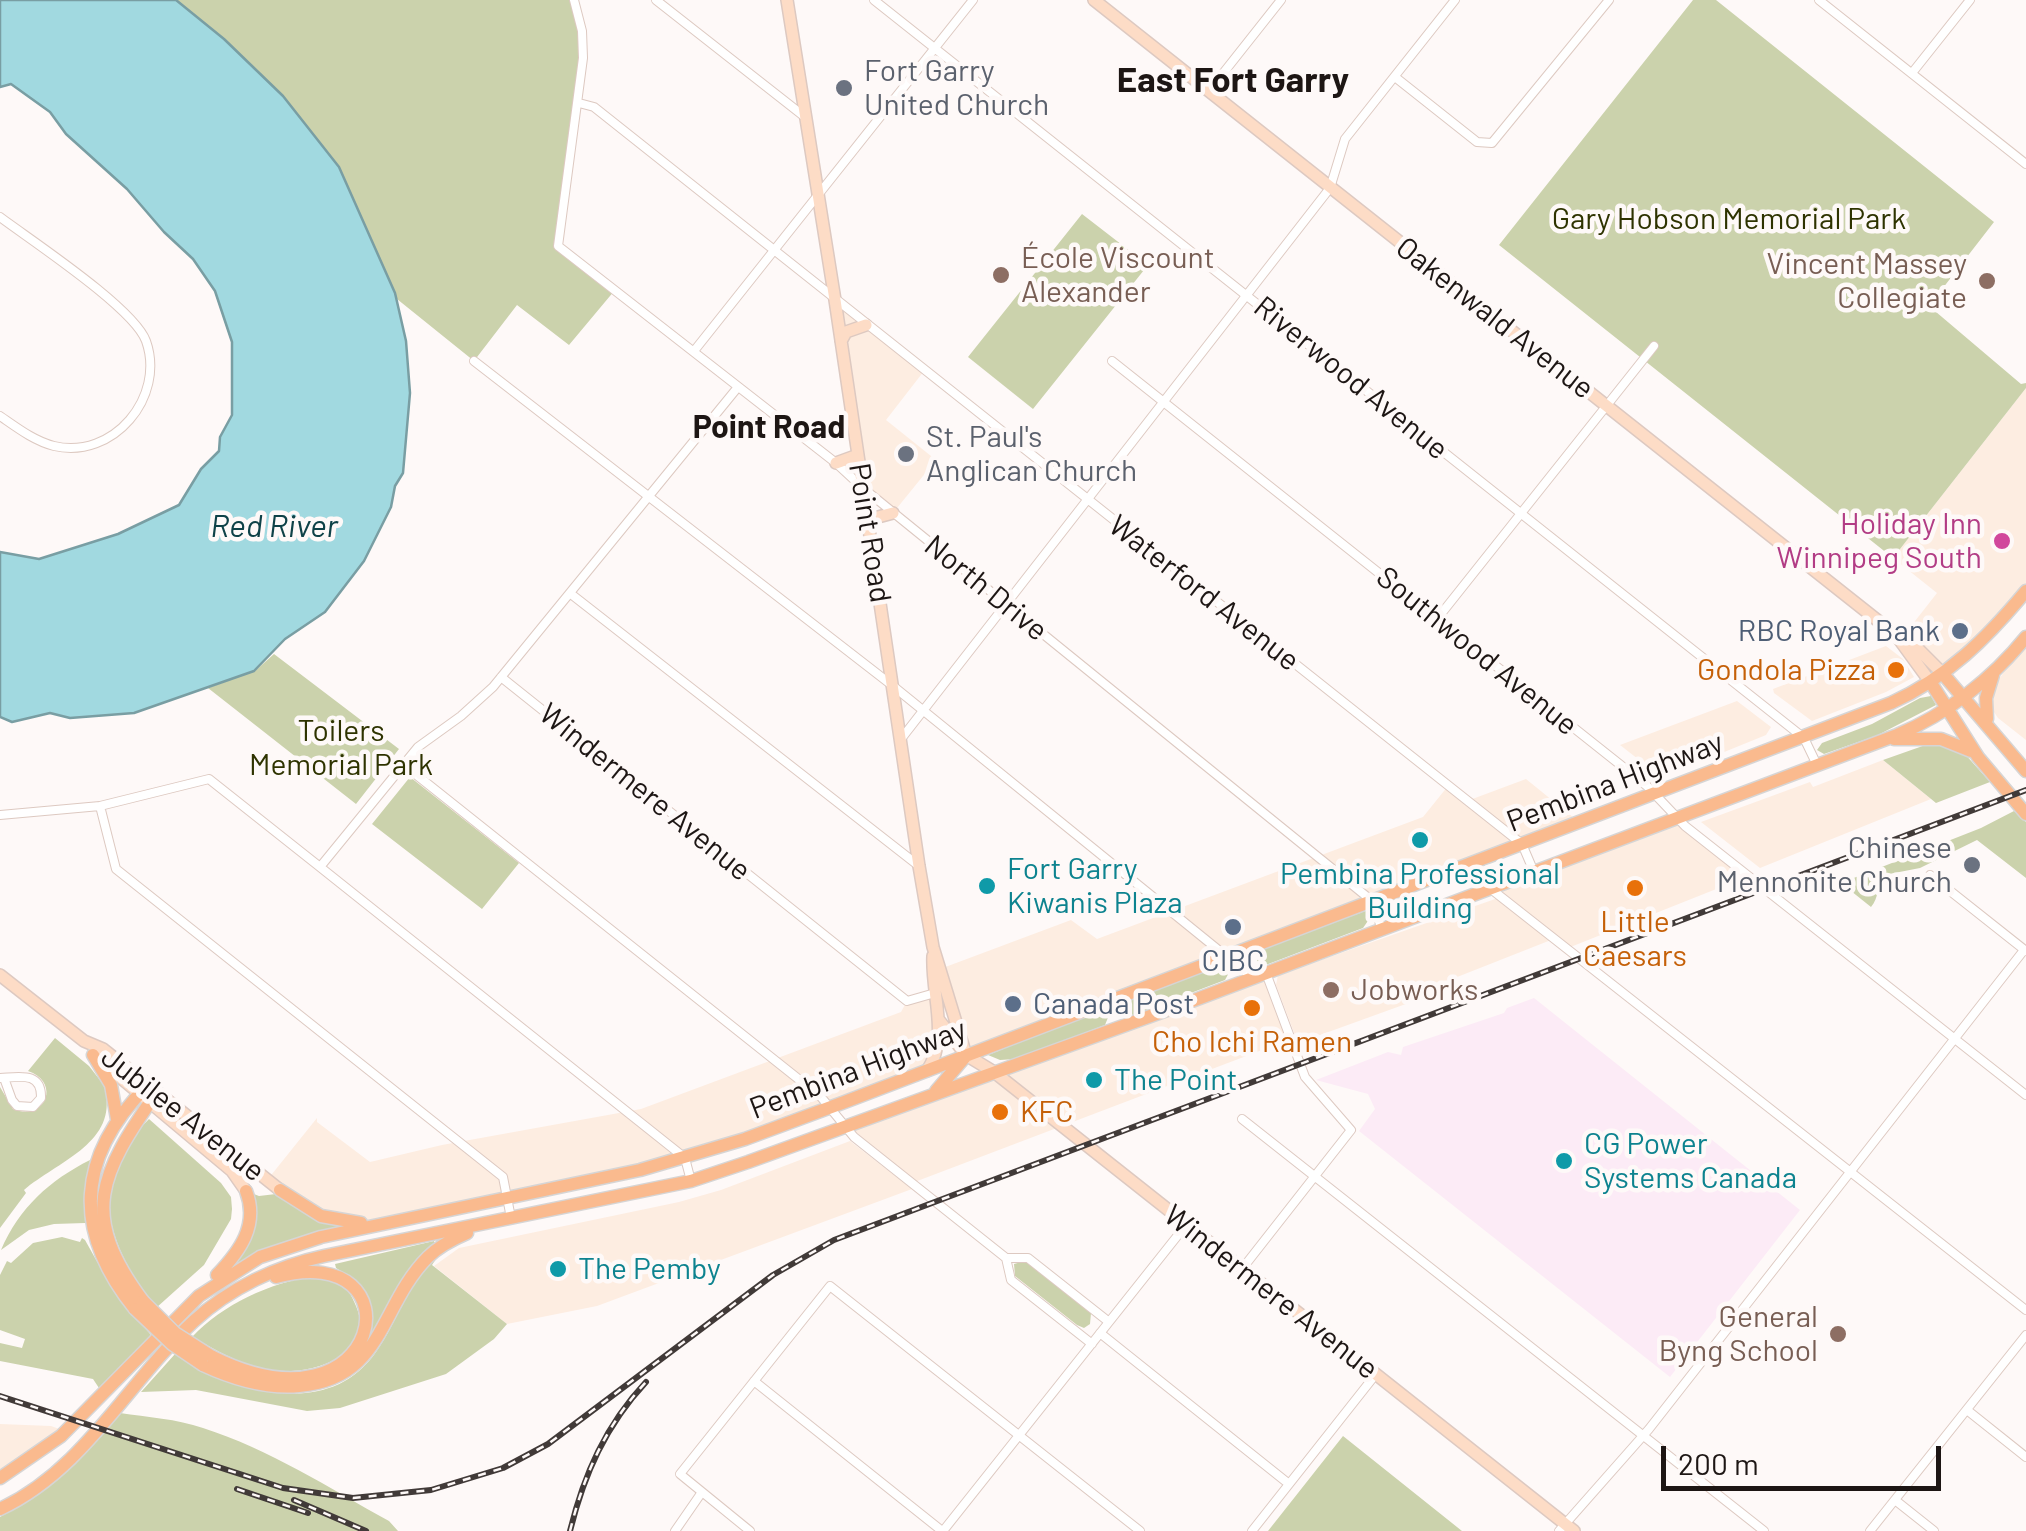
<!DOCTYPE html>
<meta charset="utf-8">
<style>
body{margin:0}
#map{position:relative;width:2026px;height:1531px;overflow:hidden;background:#fef9f8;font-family:Barlow,sans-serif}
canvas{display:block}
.scale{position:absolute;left:1661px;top:1446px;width:280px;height:45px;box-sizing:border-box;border:5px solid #1d1614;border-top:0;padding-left:12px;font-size:30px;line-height:35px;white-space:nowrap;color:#1d1614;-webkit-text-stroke:8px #fef9f8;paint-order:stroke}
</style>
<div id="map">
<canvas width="2026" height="1531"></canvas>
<div class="scale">200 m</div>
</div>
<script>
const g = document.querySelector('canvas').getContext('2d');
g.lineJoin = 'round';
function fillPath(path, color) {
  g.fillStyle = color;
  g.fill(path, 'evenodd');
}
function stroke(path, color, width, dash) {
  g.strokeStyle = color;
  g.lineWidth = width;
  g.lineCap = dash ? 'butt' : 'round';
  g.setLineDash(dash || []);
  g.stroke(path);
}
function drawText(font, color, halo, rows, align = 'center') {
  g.font = font + ' Barlow,sans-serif';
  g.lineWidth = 9;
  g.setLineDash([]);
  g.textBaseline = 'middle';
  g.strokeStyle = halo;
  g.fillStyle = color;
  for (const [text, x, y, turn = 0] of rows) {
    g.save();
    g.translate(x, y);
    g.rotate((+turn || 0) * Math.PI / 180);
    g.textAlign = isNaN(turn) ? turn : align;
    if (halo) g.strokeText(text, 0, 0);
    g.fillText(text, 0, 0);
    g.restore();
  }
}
fillPath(new Path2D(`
 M835 300 924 371 886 420 936 460 893 513 863 488Z
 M2026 388V591L1943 674 1896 635 1908 630 1937 593 1893 558Z
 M2026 637V740L1998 718 1986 700Z
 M1886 646 1903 659 1914 677 1886 692 1812 721 1774 693 1773 689Z
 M1737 701 1771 727 1766 735 1680 770 1661 777 1620 745Z
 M1883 760 1931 799 1760 868 1701 822 1810 782 1813 787Z
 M1526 779 1579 822 966 1055 940 969 1071 920 1097 939 1423 817 1448 786 1467 801Z
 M1677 821 1749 876 1568 948 1491 889Z
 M1498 898 1551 940 1447 981 1450 988 1298 1043 1276 985 1278 975Z
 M1266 973 1291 1039 912 1183 843 1127Z
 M935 989 943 1045 940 1065 698 1155 378 1225 344 1222 268 1179 317 1118V1122L370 1162 442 1145 641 1109 901 1012 907 1001Z
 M850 1141 912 1189 597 1306 507 1324 434 1266 459 1248 679 1202 721 1190Z
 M0 1424 51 1426 62 1430 0 1478Z`), '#fdede1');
fillPath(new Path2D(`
 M1534 998 1800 1210 1670 1377 1359 1131 1375 1109 1368 1094 1316 1080 1388 1052 1401 1055 1403 1047 1504 1013 1507 1008Z`), '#fcebf6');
fillPath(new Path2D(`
 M176 0H574L583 58 558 246 615 290 569 345 517 305 474 361 397 299 283 96 224 39Z
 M1693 0H1716L1994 222 1929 306 2021 384 2026 383V388L1893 558 1499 245Z
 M1082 214 1148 265 1033 409 968 357Z
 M274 654 399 749 356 804 208 688 255 671Z
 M1931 696 1936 705 1878 735 1824 754 1817 750 1822 743 1872 724 1920 698Z
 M1934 742 1964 753 1990 782 1936 803 1883 760Z
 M410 777 519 863 482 909 372 824Z
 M2014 811 2026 822V878L1977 840 1920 868 1884 875C1877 886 1879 898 1871 907L1841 883 1981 828Z
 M1368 910 1372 915 1363 928 1263 966 1257 961 1262 949Z
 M1227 962 1233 965 1225 980 1133 1015 1126 1011V1001Z
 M1103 1009 1109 1015 1105 1025 1015 1059 1000 1060 988 1055Z
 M55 1038 89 1066 110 1093 106 1095C114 1144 57 1162 24 1190L26 1193 0 1228V1087L13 1109C46 1122 61 1082 28 1071Z
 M149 1119 221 1183 231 1197 232 1209 231 1219 204 1265 156 1308C108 1246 84 1182 149 1119Z
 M90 1160 84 1193 85 1223 54 1224 29 1230 1 1250C19 1208 50 1180 90 1160Z
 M246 1191 259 1196 276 1194 308 1209 378 1225 235 1270 224 1269 247 1234Z
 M62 1237 80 1242 82 1238 85 1240 114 1292 151 1335 99 1388 93 1379 0 1361V1343L22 1348 25 1339 0 1330V1275L7 1261 11 1263 33 1243Z
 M434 1241 435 1244 368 1342C378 1311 364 1284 336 1268L335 1264Z
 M438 1256 432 1265 507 1324 494 1339 446 1374 340 1408 307 1411 196 1390 141 1392 175 1354C234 1390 327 1422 376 1352 398 1321 409 1280 438 1256Z
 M1025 1261 1091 1313 1090 1324 1084 1328 1077 1325 1015 1276 1014 1264Z
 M314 1276C323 1279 336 1281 343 1287 350 1291 353 1299 356 1306 375 1351 321 1372 286 1371 251 1371 221 1353 192 1337 223 1304 270 1283 314 1276Z
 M120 1413C147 1417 177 1419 203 1428 269 1449 329 1488 389 1521L398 1531H0V1517L43 1491Z
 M1343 1436 1462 1531H1463H1268Z`), '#cbd2ac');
const water = new Path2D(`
 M0 0H176L224 39 283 96 339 167 395 293 406 341 410 393 403 473 395 486 391 507 364 561 325 612 285 639 254 671 134 713 70 718 50 713 12 722 0 717V552L39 559 118 534 179 505 201 469 219 451 220 437 232 415V342L215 291 193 259 164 232 127 189 66 134 50 112 11 84 0 87Z`);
fillPath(water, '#a1d9e0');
stroke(water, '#799ea3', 2.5);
const street = new Path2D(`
 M574 0 582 31 583 58 558 246 836 463 863 488 1371 900 1382 929
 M656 0 805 117
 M874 0 1804 738 1817 765
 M1819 0 2026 164
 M1912 73 1970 0
 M1395 77 1477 142 1492 143 1609 0
 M1209 91 1281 0
 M579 103 594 107 1522 844 1534 872
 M0 217C32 241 134 308 146 341 166 397 113 460 54 446 34 441 16 427 0 416
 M694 351 973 0
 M474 361 893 686 1253 978
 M1112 361 1647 786 1685 826 2026 1095
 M571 594 919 866
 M1437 619 1654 346
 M501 677 907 1001 935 993
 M901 739 1330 188 1345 139 1455 0
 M404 765 821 1097 854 1137 1006 1258 1011 1280 1092 1344
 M100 806 116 869 503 1177 511 1218
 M0 815 100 806 209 779 320 867 418 747 461 716 493 687 738 387
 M320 867 685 1158 691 1181
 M1930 875 2026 951
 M1491 889 2026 1310
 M0 1078C19 1077 42 1071 41 1098L33 1107 17 1106 12 1100 4 1078
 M1242 1119 1764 1531
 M1006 1258H1028L1109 1322
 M1242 1269 1351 1130 1305 1077 1266 973
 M1100 1333 1289 1484
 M754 1381 942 1531
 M1967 1410 2026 1457
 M1895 1500 1934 1531
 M675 1531 702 1492
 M750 1531 680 1474 830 1286 1140 1531
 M943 1531 1186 1225
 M1252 1531 1376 1374
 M1559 1531 1649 1429 2024 950
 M1870 1531 2026 1335`);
const secondary = new Path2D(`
 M787 0 835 300 919 866 933 947 966 1055
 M1094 0 1896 635 1908 639 1943 674
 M841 341 846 332 866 325
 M836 463 858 455
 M869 528 878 517 893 513
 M1896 635 1931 683
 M0 975 84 1041 103 1049 280 1190
 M938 1019 966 1055 994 1072 1574 1531
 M97 1058 232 1171 246 1191
 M927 1071C950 1036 931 995 933 956`);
const primary = new Path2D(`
 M1943 674 2026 771
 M1931 683 1978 757 2026 814
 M1987 719 1986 698 1993 675
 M1894 739H1941L1971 751
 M93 1055 111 1085 117 1119
 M936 1091 965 1057
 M280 1190 321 1216 361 1223
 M217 1275C240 1251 259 1225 246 1191
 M143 1301C78 1214 100 1174 157 1092
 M135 1309C72 1231 76 1156 148 1085
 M211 1356C385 1444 421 1238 276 1277
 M203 1365C233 1379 266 1389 299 1386 384 1379 379 1306 428 1257 439 1246 453 1239 467 1233
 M0 1478 61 1436 199 1296 260 1257 321 1237 640 1170 745 1139 842 1103 1891 703C1947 678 1987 638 2026 591
 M0 1509C84 1470 128 1382 194 1321 230 1288 277 1266 324 1256L691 1181 748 1162 1192 1001 1897 735C1947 714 1992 679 2026 637`);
stroke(street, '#ddc9c1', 10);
stroke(secondary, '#ddc9c1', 14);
stroke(primary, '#d6d5d5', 15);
stroke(street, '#fff', 8);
stroke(secondary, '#fddcc6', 11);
stroke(primary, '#faba8e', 12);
const rail = new Path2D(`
 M0 1396 283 1488 353 1498 431 1490 503 1468 548 1444 773 1275 834 1240 2026 790
 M237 1489 308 1513
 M294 1500 366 1531
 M570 1531C584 1474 606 1425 646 1382`);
stroke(rail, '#413a38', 6);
stroke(rail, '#fef9f8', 2.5, [8]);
const primaryBridge = new Path2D(`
 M143 1301 175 1333 211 1356
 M135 1309 172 1344 203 1365`);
stroke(primaryBridge, '#d6d5d5', 15, []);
stroke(primaryBridge, '#faba8e', 12);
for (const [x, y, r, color] of [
 [844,88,10,"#6b7280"],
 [1001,275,10,"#8d6e63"],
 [1987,281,10,"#8d6e63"],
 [906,454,10,"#6b7280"],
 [2002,541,10,"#d1479c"],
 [1960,631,10,"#5c6f8a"],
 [1896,670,10,"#e8710a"],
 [1420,840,10,"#0f9aa8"],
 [1972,865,10,"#6b7280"],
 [987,886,10,"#0f9aa8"],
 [1635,888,10,"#e8710a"],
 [1233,927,10,"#5c6f8a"],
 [1331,990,10,"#8d6e63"],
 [1013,1004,10,"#5c6f8a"],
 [1252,1008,10,"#e8710a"],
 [1094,1080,10,"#0f9aa8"],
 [1000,1112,10,"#e8710a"],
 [1564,1161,10,"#0f9aa8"],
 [558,1269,10,"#0f9aa8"],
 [1838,1334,10,"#8d6e63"]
]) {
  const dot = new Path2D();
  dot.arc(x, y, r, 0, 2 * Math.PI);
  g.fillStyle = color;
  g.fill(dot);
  stroke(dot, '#fef9f8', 4);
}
drawText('30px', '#5b616d', '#fef9f8', [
 ["Fort Garry",864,71],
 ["United Church",864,105],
 ["St. Paul's",926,437],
 ["Anglican Church",926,471],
 ["Chinese",1952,848,"right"],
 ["Mennonite Church",1952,882,"right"]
], 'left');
drawText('30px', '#2e3300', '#fef9f8', [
 ["Gary Hobson Memorial Park",1729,219],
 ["Toilers",341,731],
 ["Memorial Park",341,765]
]);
drawText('30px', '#785e54', '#fef9f8', [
 ["École Viscount",1021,258],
 ["Alexander",1021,292],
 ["Vincent Massey",1967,264,"right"],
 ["Collegiate",1967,298,"right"],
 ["Jobworks",1351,990],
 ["General",1818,1317,"right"],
 ["Byng School",1818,1351,"right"]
], 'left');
drawText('30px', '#1d1614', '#fef9f8', [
 ["Oakenwald Avenue",1495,318,38],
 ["Riverwood Avenue",1351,378,39],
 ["Point Road",870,533,81],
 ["North Drive",986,588,39],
 ["Waterford Avenue",1204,593,38],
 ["Southwood Avenue",1477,651,39],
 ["Pembina Highway",1615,782,-21],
 ["Windermere Avenue",645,792,39],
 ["Pembina Highway",858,1069,-21],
 ["Jubilee Avenue",183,1114,38],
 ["Windermere Avenue",1271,1292,38]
]);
drawText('30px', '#b23c85', '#fef9f8', [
 ["Holiday Inn",1982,524],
 ["Winnipeg South",1982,558]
], 'right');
drawText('30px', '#4e5e75', '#fef9f8', [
 ["RBC Royal Bank",1940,631],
 ["CIBC",1233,961,"center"],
 ["Canada Post",1033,1004,"left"]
], 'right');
drawText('30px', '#c56008', '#fef9f8', [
 ["Gondola Pizza",1876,670,"right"],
 ["Little",1635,922],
 ["Caesars",1635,956],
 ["Cho Ichi Ramen",1252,1042],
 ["KFC",1020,1112,"left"]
]);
drawText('30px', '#0d838f', '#fef9f8', [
 ["Fort Garry",1007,869],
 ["Kiwanis Plaza",1007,903],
 ["Pembina Professional",1420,874,"center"],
 ["Building",1420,908,"center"],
 ["The Point",1114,1080],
 ["CG Power",1584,1144],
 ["Systems Canada",1584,1178],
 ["The Pemby",578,1269]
], 'left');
drawText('bold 32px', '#1d1614', '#fef9f8', [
 ["Point Road",769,427]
]);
drawText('italic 32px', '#0f4248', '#fef9f8', [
 ["Red River",274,526]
]);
drawText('bold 35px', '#1d1614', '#fef9f8', [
 ["East Fort Garry",1233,80]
]);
</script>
